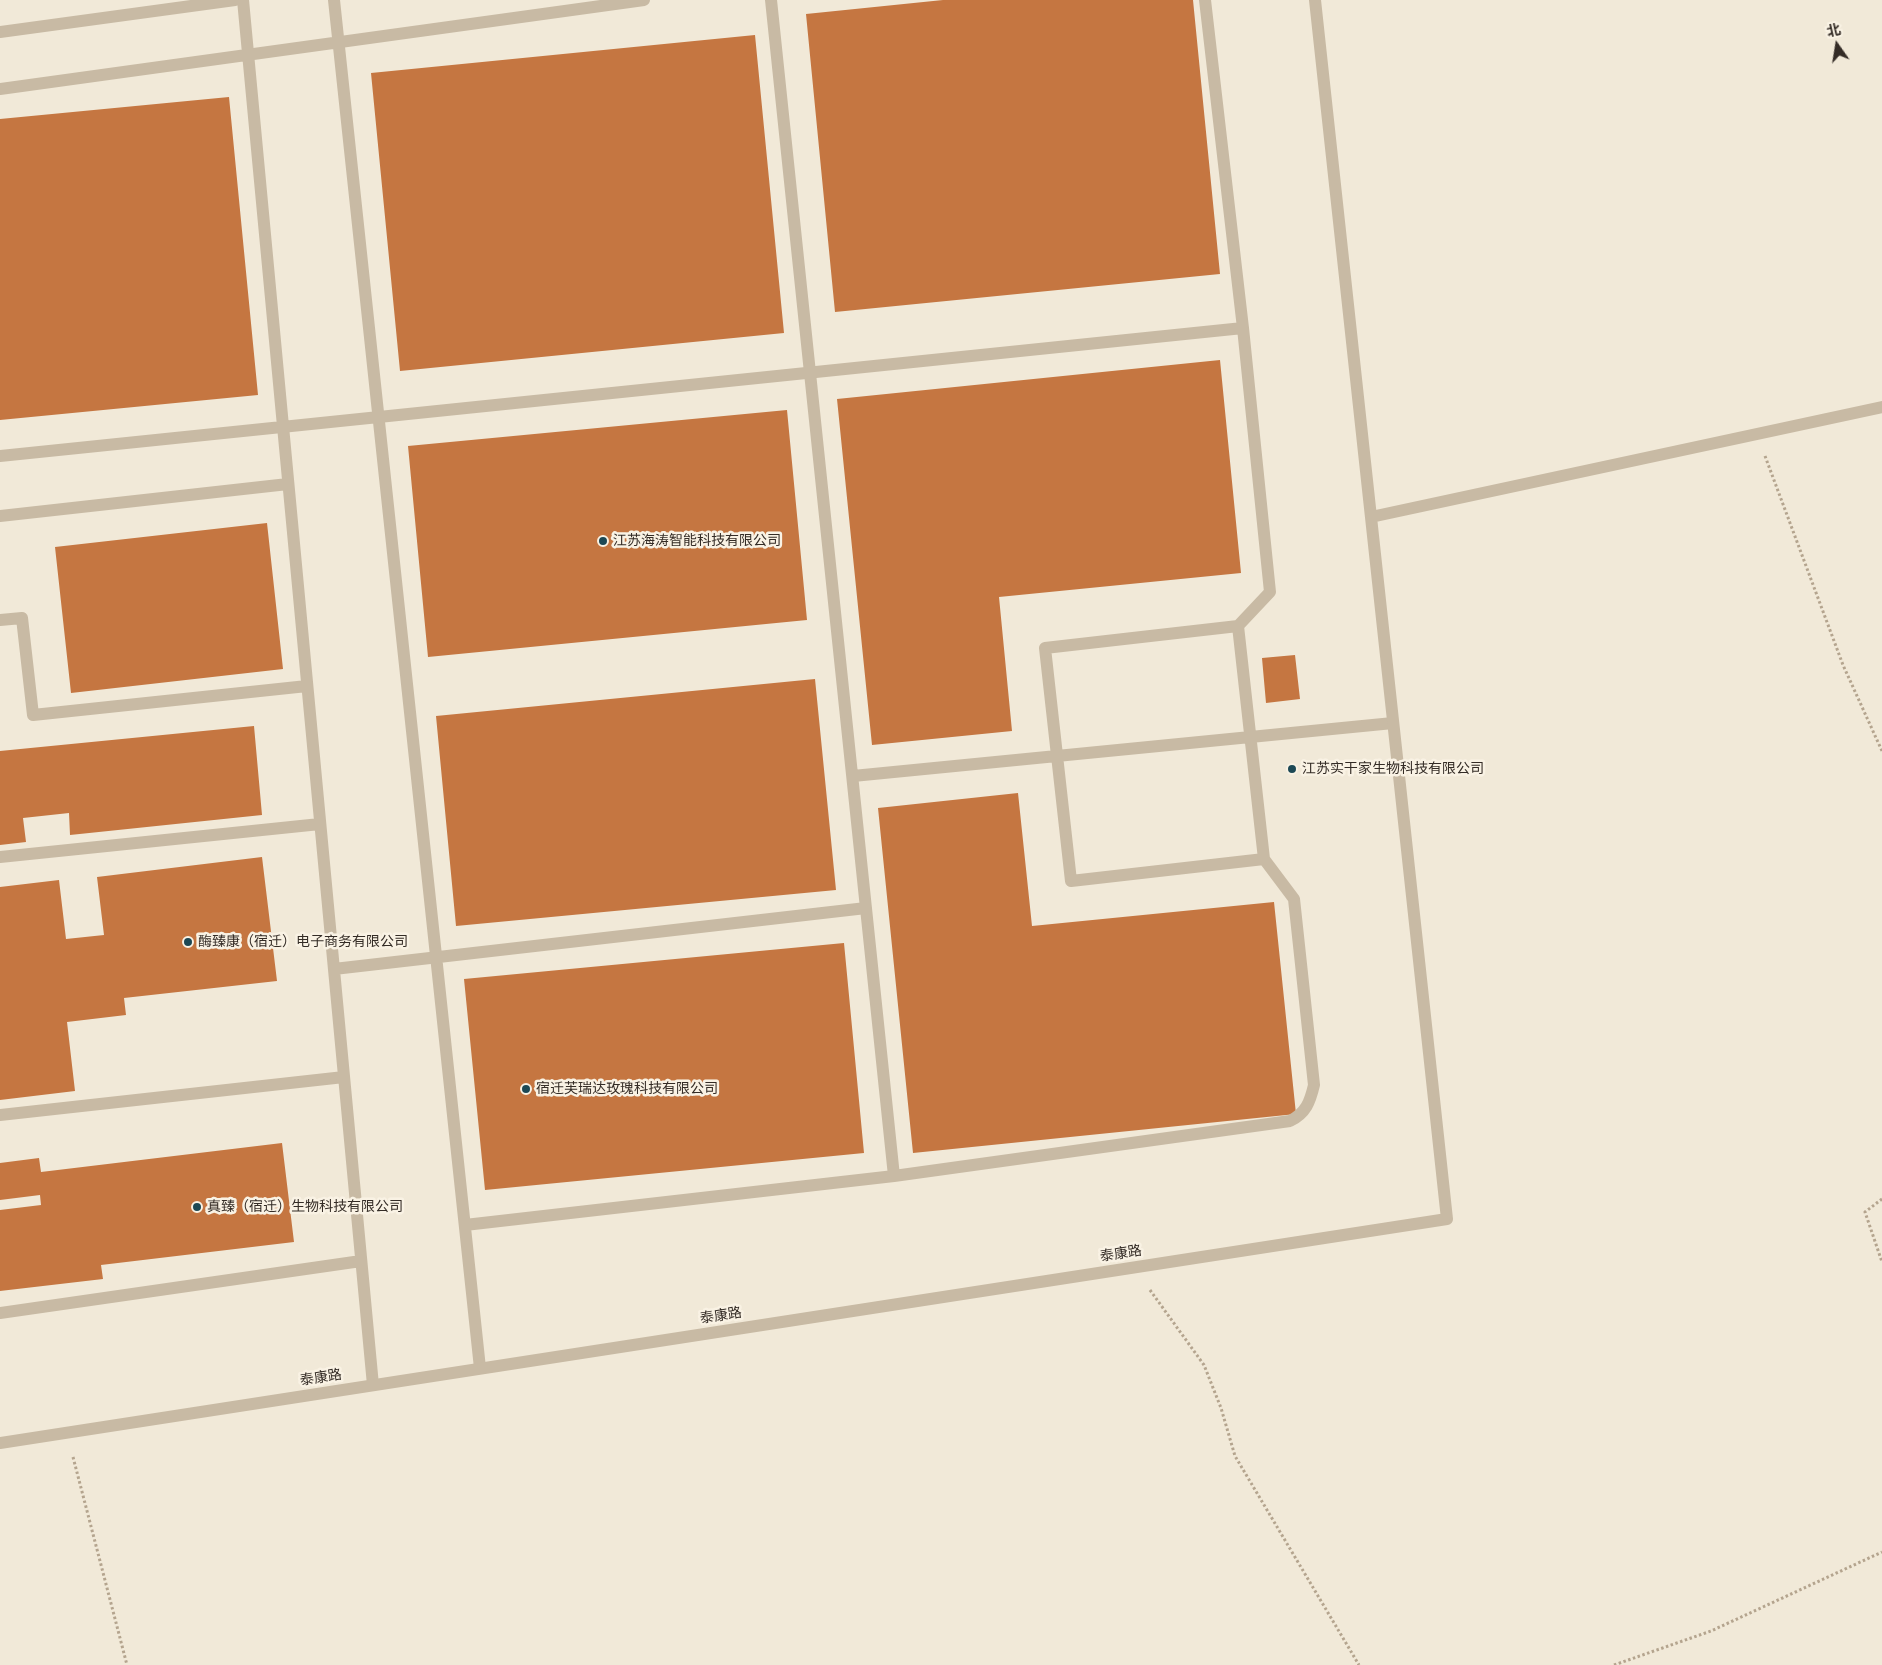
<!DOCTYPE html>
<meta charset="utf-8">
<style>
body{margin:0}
#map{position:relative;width:1882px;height:1665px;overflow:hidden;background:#f1e9d8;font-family:Helvetica,"Noto Sans SC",sans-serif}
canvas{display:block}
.north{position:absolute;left:1812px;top:20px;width:50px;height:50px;-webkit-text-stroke:4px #f9f2e4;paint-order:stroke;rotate:347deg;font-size:14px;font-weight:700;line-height:20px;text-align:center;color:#342c26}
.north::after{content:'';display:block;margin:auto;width:18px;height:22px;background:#342c26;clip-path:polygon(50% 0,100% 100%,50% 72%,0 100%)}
</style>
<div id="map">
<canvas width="1882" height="1665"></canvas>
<div class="north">北</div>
</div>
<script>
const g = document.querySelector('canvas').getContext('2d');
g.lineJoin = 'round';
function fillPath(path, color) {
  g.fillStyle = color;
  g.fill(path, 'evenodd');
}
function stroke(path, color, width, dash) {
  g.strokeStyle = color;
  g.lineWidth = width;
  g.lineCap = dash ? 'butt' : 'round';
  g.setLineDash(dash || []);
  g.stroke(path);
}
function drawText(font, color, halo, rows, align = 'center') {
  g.font = font + ' Helvetica,"Noto Sans SC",sans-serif';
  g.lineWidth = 5;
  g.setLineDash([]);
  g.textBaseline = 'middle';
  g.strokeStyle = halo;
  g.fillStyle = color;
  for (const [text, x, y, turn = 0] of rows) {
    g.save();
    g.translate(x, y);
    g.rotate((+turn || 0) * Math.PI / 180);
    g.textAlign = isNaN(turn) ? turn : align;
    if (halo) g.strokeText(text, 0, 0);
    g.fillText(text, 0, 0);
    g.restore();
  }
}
fillPath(new Path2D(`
 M943 0H1193L1220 274 835 312 806 14Z
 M755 35 784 333 400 371 371 73Z
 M229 97 258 395 0 420V119Z
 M1220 360 1241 573 999 597 1012 731 872 745 837 399Z
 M787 410 807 620 428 657 408 446Z
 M267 523 283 669 71 693 55 547Z
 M1295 655 1300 699 1266 703 1262 658Z
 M815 679 836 890 456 926 436 716Z
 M254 726 262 815 70 835 69 813 23 818 26 842 0 845V751Z
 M1018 793 1032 926 1274 902 1296 1114 913 1153 878 808Z
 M262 857 277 981 124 998 126 1015 67 1022 75 1091 0 1100V887L59 880 66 939 104 935 97 877Z
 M844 943 864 1153 485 1190 464 979Z
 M282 1143 294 1242 101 1265 103 1279 0 1291V1210L41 1205 40 1195 0 1200V1163L39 1158 41 1172Z`), '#c57641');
stroke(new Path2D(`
 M1765 456 1843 665 1882 751
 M1882 1199 1865 1212 1882 1262
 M1150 1290 1204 1365 1221 1408 1235 1456 1359 1665
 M73 1457 127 1665
 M1614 1665 1711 1631 1882 1552`), '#b4a48e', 3, [2.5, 2.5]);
stroke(new Path2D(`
 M243 0 373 1385
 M334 0 480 1368
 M771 0 894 1176
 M1205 0 1243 328 1270 592 1238 626
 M0 89 644 0
 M0 456 1243 328
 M0 516 288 484
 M0 620 22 618 33 715 307 686
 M1238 626 1264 859 1071 881 1045 648Z
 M853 776 1393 723
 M0 857 320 824
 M334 969 866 908
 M0 1115 344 1077
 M465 1225 894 1176 1290 1121C1306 1113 1310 1102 1314 1085L1294 899 1264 859
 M0 1313 361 1261`), '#c8baa4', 12);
stroke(new Path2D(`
 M0 32 235 0`), '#c8baa4', 12);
stroke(new Path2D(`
 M1371 517 1882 407
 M0 1443 1447 1219 1315 0`), '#c8baa4', 12);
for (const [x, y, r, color] of [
 [603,541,5,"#1c4854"],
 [1292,769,5,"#1c4854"],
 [188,942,5,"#1c4854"],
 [526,1089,5,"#1c4854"],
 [197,1207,5,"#1c4854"]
]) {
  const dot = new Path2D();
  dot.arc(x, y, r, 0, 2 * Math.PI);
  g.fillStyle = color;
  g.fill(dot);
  stroke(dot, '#f9f2e4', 2);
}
drawText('14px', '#342c26', '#f9f2e4', [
 ["江苏海涛智能科技有限公司",613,541],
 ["江苏实干家生物科技有限公司",1302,769],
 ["酶臻康（宿迁）电子商务有限公司",198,942],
 ["宿迁芙瑞达玫瑰科技有限公司",536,1089],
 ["真臻（宿迁）生物科技有限公司",207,1207]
], 'left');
drawText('14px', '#342c26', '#f9f2e4', [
 ["泰康路",1121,1254,-9],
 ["泰康路",721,1316,-9],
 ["泰康路",321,1378,-9]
]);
</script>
